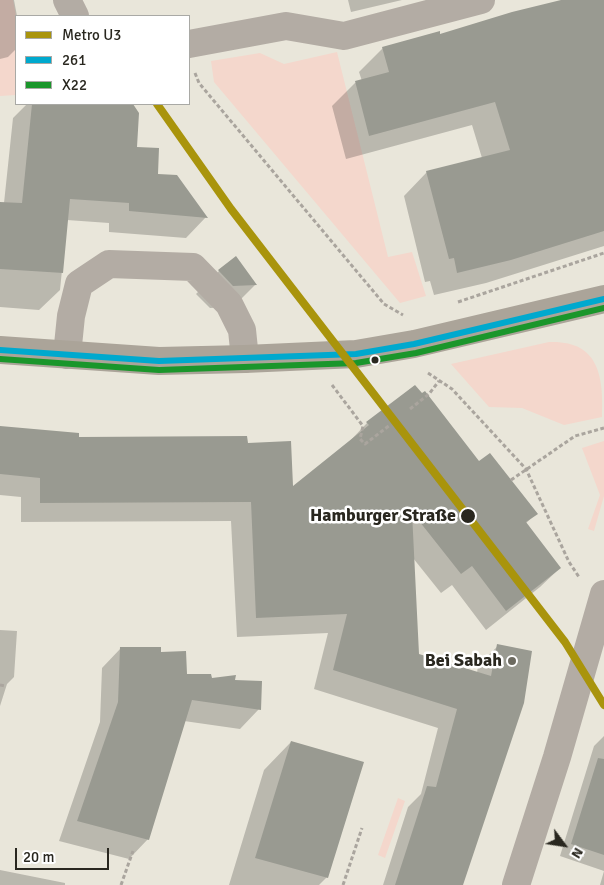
<!DOCTYPE html>
<meta charset="utf-8">
<style>
body{margin:0}
#map{position:relative;width:604px;height:885px;overflow:hidden;background:#e9e6da;font-family:Signika,sans-serif}
canvas{display:block}
.legend{position:absolute;left:15px;top:15px;width:175px;height:90px;box-sizing:border-box;background:#fff;border:1px solid #a9a9a5;margin:0;padding:6px 9px;list-style:none;font-size:15px;color:#29271f}
.legend li{display:flex;align-items:center;gap:10px;height:25px}
.legend b{width:25px;border:1px solid #a9a9a5}
.north{position:absolute;left:539px;top:820px;width:50px;height:50px;-webkit-text-stroke:4px #fff;paint-order:stroke;rotate:121deg;font-size:14px;font-weight:700;line-height:20px;text-align:center;color:#29271f}
.north::after{content:'';display:block;margin:auto;width:18px;height:22px;background:#29271f;clip-path:polygon(50% 0,100% 100%,50% 72%,0 100%)}
.scale{position:absolute;left:15px;top:848px;width:94px;height:22px;box-sizing:border-box;border:2px solid #29271f;border-top:0;padding-left:6px;font-size:15px;line-height:18px;white-space:nowrap;color:#29271f;-webkit-text-stroke:4px #fff;paint-order:stroke}
</style>
<div id="map">
<canvas width="604" height="885"></canvas>
<ul class="legend">
<li><b style="height:6px;background:#a9940c"></b>Metro U3</li>
<li><b style="height:6px;background:#00a9ce"></b>261</li>
<li><b style="height:6px;background:#1a962b"></b>X22</li>
</ul>
<div class="north">N</div>
<div class="scale">20 m</div>
</div>
<script>
const g = document.querySelector('canvas').getContext('2d');
g.lineJoin = 'round';
function fillPath(path, color) {
  g.fillStyle = color;
  g.fill(path, 'evenodd');
}
function stroke(path, color, width, dash) {
  g.strokeStyle = color;
  g.lineWidth = width;
  g.lineCap = dash ? 'butt' : 'round';
  g.setLineDash(dash || []);
  g.stroke(path);
}
function drawText(font, color, halo, rows, align = 'center') {
  g.font = font + ' Signika,sans-serif';
  g.lineWidth = 5;
  g.setLineDash([]);
  g.textBaseline = 'middle';
  g.strokeStyle = halo;
  g.fillStyle = color;
  for (const [text, x, y, turn = 0] of rows) {
    g.save();
    g.translate(x, y);
    g.rotate((+turn || 0) * Math.PI / 180);
    g.textAlign = isNaN(turn) ? turn : align;
    if (halo) g.strokeText(text, 0, 0);
    g.fillText(text, 0, 0);
    g.restore();
  }
}
fillPath(new Path2D(`
 M0 0H13L16 16V95L0 96Z
 M337 52 388 257 412 252 426 296 400 303 214 82 211 61 260 53 284 64Z
 M549 342C598 340 604 375 602 417L564 425 522 408 489 407 451 364Z
 M604 441V496L594 531 588 529 600 495 582 448Z
 M398 798 405 801 385 858 378 855Z`), '#f4d7cc');
fillPath(new Path2D(`
 M0 0H14L17 16 16 49 8 57 0 59Z
 M348 0H402L351 12Z
 M565 0H604V246L486 283 434 295 430 281 425 282 404 196 427 172 482 158 472 125 346 159 332 106 355 83 362 81 359 72 383 48 440 36Z
 M27 104H131L138 113 136 148 157 175 206 217 186 238 109 232V223L67 220 60 290 39 310 0 307V203H4L13 118Z
 M236 258 255 285 233 307 210 308 196 294 219 271Z
 M414 386 479 463 536 514 525 524 560 568 540 587 486 630 452 585 441 593 413 558 418 655 477 673 478 665 498 646 462 885H383L408 807 421 794 438 728 314 689 328 633 237 637 231 521 21 522V497L0 495V427L78 438 247 445 292 488 348 443 367 423Z
 M0 630 17 631 14 677 7 684 0 706Z
 M121 648 160 653 185 675 234 681 259 709 240 729 184 721 148 839 129 859 59 841 100 722 102 668Z
 M604 736V885H600L604 871 560 856 594 746Z
 M291 742 327 877 319 885H229L264 770Z
 M0 870 65 883V885H0Z`), '#0003');
fillPath(new Path2D(`
 M561 0H604V231L511 260 457 273 454 258 449 259 426 171 510 150 495 102 369 136 355 81 389 72 382 47 440 31V34L512 12Z
 M32 104H133L139 113 137 147 159 148 158 174 177 175 208 218 129 211V203L70 199 63 273 0 269V202L22 203Z
 M236 256 257 285 233 286 218 270Z
 M415 385 422 393 425 391 479 461 490 453 538 514 526 522 561 568 506 611 472 566 461 574 412 512 419 654 491 676 497 644 532 651 524 703 463 885H395L427 786 436 787 457 709 333 670 347 614 256 618 251 502 40 503V478L0 474V426L79 433V437L247 436 248 443 291 441 293 486 369 425 366 422Z
 M120 647H161V652L186 651 187 674H211L212 678 236 675 235 680 262 681 261 710 192 700 149 840 77 821 118 702Z
 M291 741 364 762 328 878 255 858Z
 M598 758 604 759V855L571 844Z`), '#999a91');
stroke(new Path2D(`
 M195 73 199 83 384 304 403 315
 M458 302 604 253
 M428 373 452 389 526 469 569 562 579 577
 M332 385 363 426 360 439 365 444 390 425
 M410 409 429 394 439 381
 M511 480 575 436 604 428
 M0 685 5 686
 M121 885 133 851
 M343 885 362 828`), '#aaa59e', 3, [4, 2.5]);
stroke(new Path2D(`
 M67 0 75 16
 M189 44 286 26 344 36 481 0
 M67 355 71 316 79 284 109 264 193 267 229 304 242 330 245 359
 M516 885 557 757 604 594`), '#b3aca4', 28);
stroke(new Path2D(`
 M0 350 159 361 245 359 356 354 414 344 604 299`), '#aba499', 28);
stroke(new Path2D(`
 M0 350 159 361 356 354 414 344 604 299`), '#00a9ce', 6);
stroke(new Path2D(`
 M0 359 159 370 356 363 416 353 604 308`), '#1a962b', 6);
stroke(new Path2D(`
 M157 104 231 209 565 642 604 705`), '#a9940c', 8);
for (const [x, y, r, color] of [
 [375,360,4.5,"#29271f"],
 [468,516,8,"#29271f"],
 [512,661,5,"#6c6a60"]
]) {
  const dot = new Path2D();
  dot.arc(x, y, r, 0, 2 * Math.PI);
  g.fillStyle = color;
  g.fill(dot);
  stroke(dot, '#fff', 2);
}
drawText('bold 18px', '#29271f', '#fff', [
 ["Hamburger Straße",456,516]
], 'right');
drawText('bold 18px', '#29271f', '#fff', [
 ["Bei Sabah",502,661]
], 'right');
</script>
